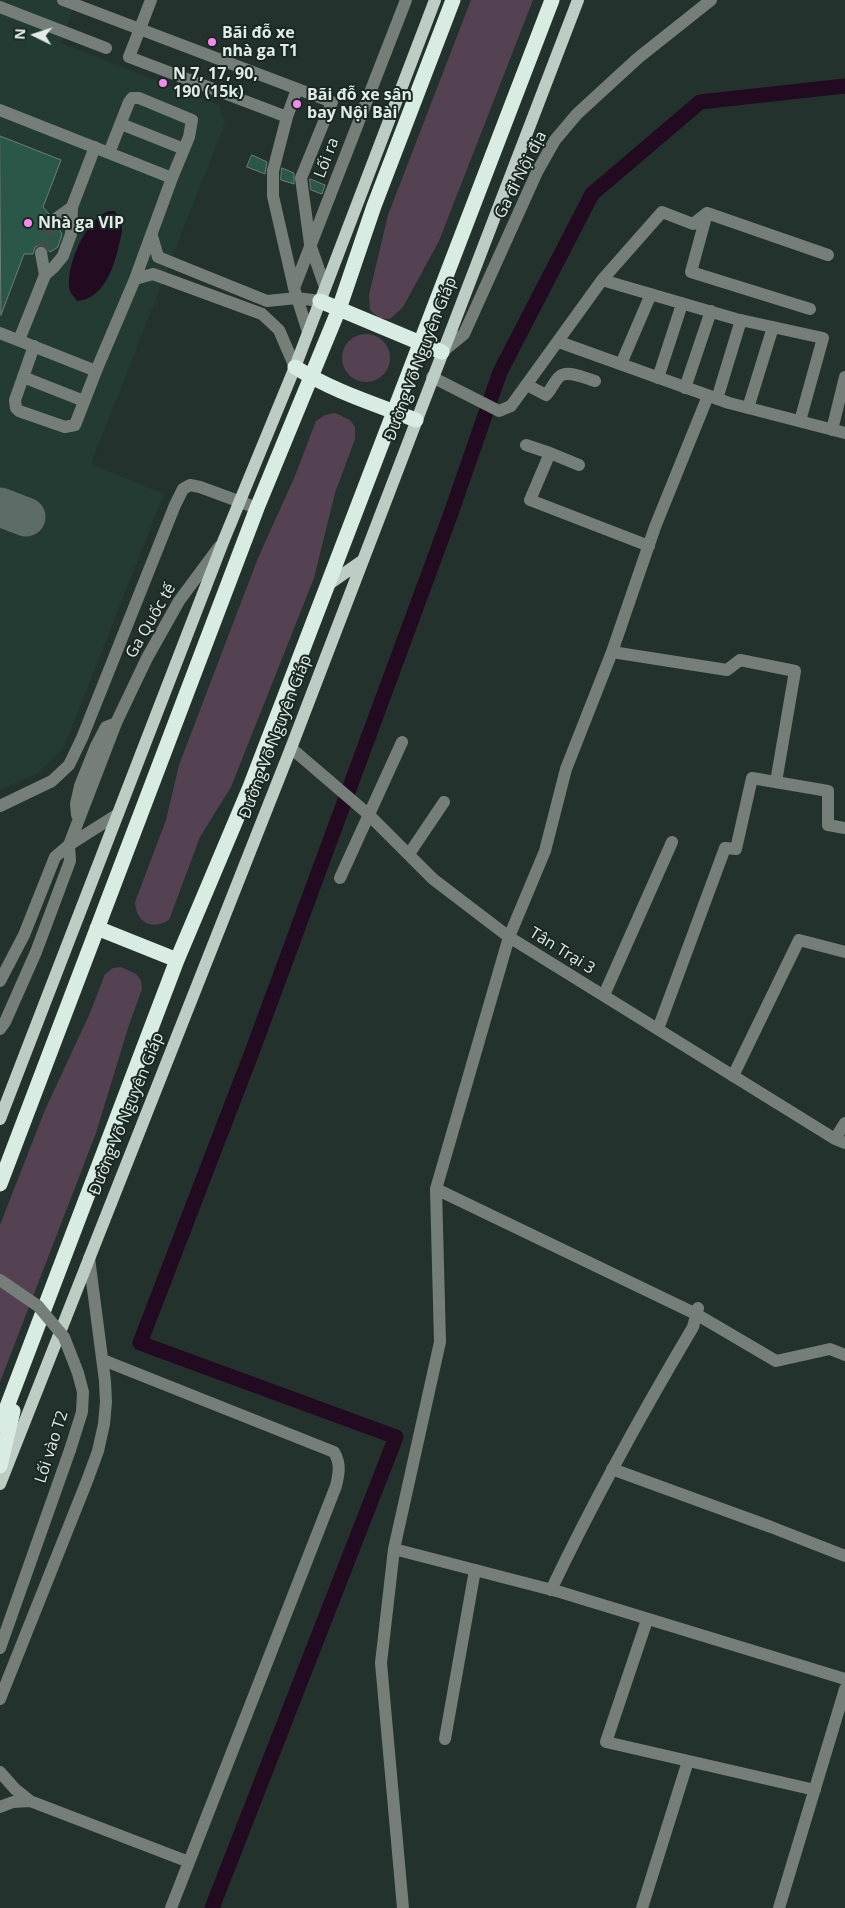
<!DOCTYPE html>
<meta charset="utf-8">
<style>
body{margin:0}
#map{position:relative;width:845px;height:1908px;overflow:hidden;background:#23322d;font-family:"Open Sans",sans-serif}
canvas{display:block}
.north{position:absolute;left:10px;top:10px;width:50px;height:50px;-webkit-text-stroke:4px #1a2823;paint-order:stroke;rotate:274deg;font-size:14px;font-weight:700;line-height:20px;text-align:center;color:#e2ebe7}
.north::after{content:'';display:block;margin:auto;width:18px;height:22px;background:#e2ebe7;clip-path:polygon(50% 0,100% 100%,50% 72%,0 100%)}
</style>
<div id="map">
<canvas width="845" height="1908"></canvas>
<div class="north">N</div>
</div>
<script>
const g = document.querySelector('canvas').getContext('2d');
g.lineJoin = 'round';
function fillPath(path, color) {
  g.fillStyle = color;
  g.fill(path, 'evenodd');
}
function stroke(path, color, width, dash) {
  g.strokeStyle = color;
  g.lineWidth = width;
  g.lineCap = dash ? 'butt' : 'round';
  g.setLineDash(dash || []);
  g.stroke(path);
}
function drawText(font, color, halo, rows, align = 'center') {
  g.font = font + ' "Open Sans",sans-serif';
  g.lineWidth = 4;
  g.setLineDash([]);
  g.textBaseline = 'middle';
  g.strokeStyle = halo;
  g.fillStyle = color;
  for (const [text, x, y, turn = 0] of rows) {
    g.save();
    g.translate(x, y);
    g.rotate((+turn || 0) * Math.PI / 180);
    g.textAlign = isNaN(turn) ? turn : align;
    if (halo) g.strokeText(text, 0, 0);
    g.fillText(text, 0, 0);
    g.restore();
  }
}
fillPath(new Path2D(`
 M0 0H76L61 43 219 105 225 123 91 464 164 494 63 749 38 773 0 790Z`), '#243b33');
fillPath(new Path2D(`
 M471 0H533L439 241 403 307 390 319 379 318 370 310 369 295 388 215Z
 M342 358a24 24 0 1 1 48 0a24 24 0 1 1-48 0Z
 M335 413 350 420 355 427V439L335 493 314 578 231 787 200 837 169 920C151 931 136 922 135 902L166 820 179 765 258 558 295 476 316 421 325 415Z
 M121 967 136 974 141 980 142 989 128 1028 96 1133 0 1382V1225L45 1110 90 1013 105 974 113 968Z`), '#544253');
fillPath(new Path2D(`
 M109 211H115C118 216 122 222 122 229 122 234 120 240 119 245 114 267 104 299 77 301 75 298 71 294 70 291 64 268 86 218 109 211Z`), '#220a21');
stroke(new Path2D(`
 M212 1908 396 1437 140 1343 252 1052 450 516 500 372 592 194 700 102 845 86`), '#220a21', 15);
stroke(new Path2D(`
 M0 507 26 517`), '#5e6c67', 39);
const building = new Path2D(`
 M0 136 61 160 43 207 49 214 46 220 48 225 54 228 58 227 62 234 58 247 50 252 44 246 40 245 35 247 33 254H24L1 315Z
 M252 155 267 162 265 174 247 167Z
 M282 168 294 173V184L281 180Z
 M310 179 325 185 322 194 311 190Z`);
fillPath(building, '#2b5748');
stroke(building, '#6d7e77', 1);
stroke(new Path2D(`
 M41 253 54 220`), '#404e49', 12, [12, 6]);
stroke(new Path2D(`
 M63 0 332 102 301 178 310 244 325 287
 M151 0 129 57 287 117
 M0 7 106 48
 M297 89 287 117 273 171V196L294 288 308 332
 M0 110 172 178 135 279 96 371 0 333
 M121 124 184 149
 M109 153 129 102 132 98H139L192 120 189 137 172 178
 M707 213 691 272 810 309
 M54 220 72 207
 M152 236 158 257 267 301 297 298 320 301
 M41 253 45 275
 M135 279 153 274 262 314 279 330 295 367
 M602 280 736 319 823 338 800 421
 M294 288 406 0
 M19 340 45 275 54 267 63 256 71 234 72 207 95 147
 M559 342 729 403 845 433
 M34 346 15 400 16 408 19 411 65 427 75 425 96 371
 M442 352 464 334 537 172 555 140 577 114 638 58 711 0
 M621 364 651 294
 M23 377 84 401
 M432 377 499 411 511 406 602 280 662 212 693 224 707 213 828 255
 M658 378 682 304
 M527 385 546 395C551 390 554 382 559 377 567 369 585 378 595 381
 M685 388 711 311
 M717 399 741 320
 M748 408 773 327
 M832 430 845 377
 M526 445 550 453 530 500 649 546
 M550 453 579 465
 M612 652 655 527 708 396
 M291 748 368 814 433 879 509 937 835 1139 845 1143
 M0 806 52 781 69 765 82 738 175 505 183 489 190 485 200 487 257 508
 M77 815 76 804 80 786 96 746 106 727 116 723
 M409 854 444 802
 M340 878 402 742
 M0 981 24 935 55 857 69 845 118 814
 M604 995 672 842
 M0 1029 5 1022 36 952 70 861 69 845 116 723 147 658 179 601 219 547
 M658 1029 725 848 736 849 752 778 828 791V825L845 828
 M733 1076 799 940 845 952
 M835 1139 845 1123
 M436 1189 696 1314 776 1361 830 1349 845 1355
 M103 1360 334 1452C341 1464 339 1473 336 1486L171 1908
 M612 1469 771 1527 845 1556
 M394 1549 560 1592 845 1679
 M551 1590C594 1500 642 1413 693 1327L698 1308
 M647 1620 606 1742 815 1790
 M0 1648 70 1450
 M0 1699 87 1481 98 1451 104 1424 106 1402 105 1381 89 1258
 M445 1739 475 1570
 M0 1772 15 1789 30 1801 189 1862
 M0 1807 13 1802 30 1801
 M403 1908 381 1663 394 1549 440 1342 436 1189 509 937 545 851 566 769 612 652 727 670 740 660 795 671 776 782
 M642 1908 688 1761
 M779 1908 845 1689`), '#767e7a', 12);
stroke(new Path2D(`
 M329 584 362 561
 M0 1119 223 542 295 367 435 0
 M0 1484 291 748 578 0`), '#bdcdc6', 12);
stroke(new Path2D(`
 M320 301 442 352
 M295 367C332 391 375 404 416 420
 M97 928 177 960
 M0 1184 257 508 339 309 374 206 453 0
 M0 1425 177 960 250 787 552 0
 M0 1466 13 1411`), '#d9ece4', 15);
stroke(new Path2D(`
 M0 1280 38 1306 64 1337 78 1373 83 1392 82 1412 70 1450`), '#767e7a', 12);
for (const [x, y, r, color] of [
 [212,42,5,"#f589ee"],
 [163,83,5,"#f589ee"],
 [297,104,5,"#f589ee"],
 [28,223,5,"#f589ee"]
]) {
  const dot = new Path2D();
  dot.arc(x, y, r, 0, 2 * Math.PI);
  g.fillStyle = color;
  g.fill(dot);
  stroke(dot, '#1a2823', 2);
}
drawText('bold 16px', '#e2ebe7', '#1a2823', [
 ["Bãi đỗ xe",222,33],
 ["nhà ga T1",222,51],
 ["N 7, 17, 90,",173,74],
 ["190 (15k)",173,92],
 ["Bãi đỗ xe sân",307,95],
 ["bay Nội Bài",307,113],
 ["Nhà ga VIP",38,223]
], 'left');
drawText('16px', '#e2ebe7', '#1a2823', [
 ["Lối ra",327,158,-69],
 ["Ga đi Nội địa",521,175,-63],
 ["Đường Võ Nguyên Giáp",421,359,-69],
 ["Ga Quốc tế",151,621,-60],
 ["Đường Võ Nguyên Giáp",276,737,-69],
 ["Tân Trại 3",562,951,32],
 ["Đường Võ Nguyên Giáp",127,1114,-68],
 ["Lối vào T2",52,1447,-72]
]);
</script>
